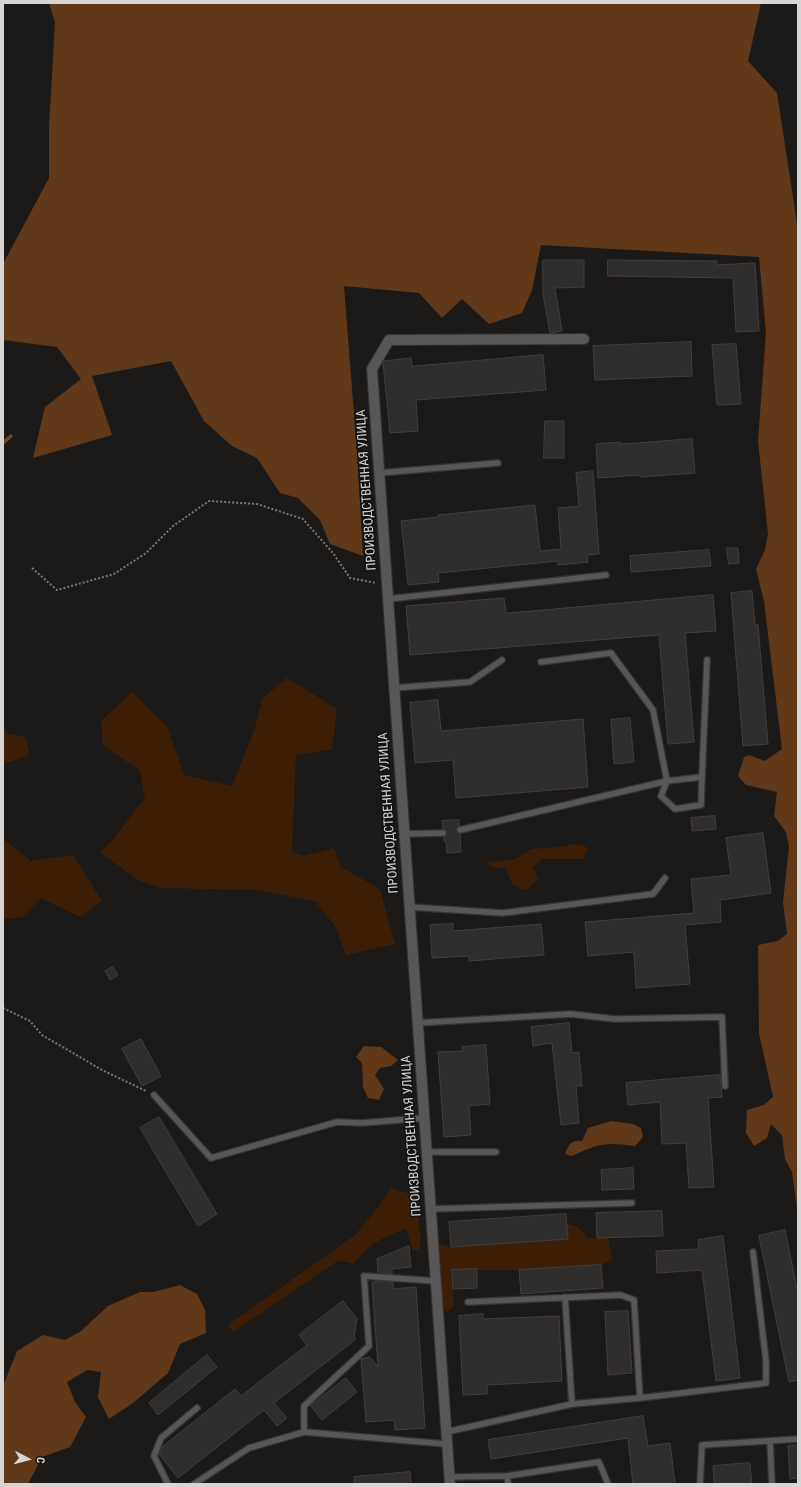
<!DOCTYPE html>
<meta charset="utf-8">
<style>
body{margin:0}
#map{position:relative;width:801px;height:1487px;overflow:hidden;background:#1c1a19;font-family:"Roboto Condensed",sans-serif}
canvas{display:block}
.frame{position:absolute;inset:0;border:4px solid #d8d6d5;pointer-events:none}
.north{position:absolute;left:8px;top:1439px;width:40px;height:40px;-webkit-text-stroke:3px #131110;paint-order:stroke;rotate:96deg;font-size:11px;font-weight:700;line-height:16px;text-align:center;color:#d8d6d5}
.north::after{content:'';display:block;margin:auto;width:14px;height:18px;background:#d8d6d5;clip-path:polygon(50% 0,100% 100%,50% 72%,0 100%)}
</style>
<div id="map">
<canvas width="801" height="1487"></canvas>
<div class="frame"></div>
<div class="north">С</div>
</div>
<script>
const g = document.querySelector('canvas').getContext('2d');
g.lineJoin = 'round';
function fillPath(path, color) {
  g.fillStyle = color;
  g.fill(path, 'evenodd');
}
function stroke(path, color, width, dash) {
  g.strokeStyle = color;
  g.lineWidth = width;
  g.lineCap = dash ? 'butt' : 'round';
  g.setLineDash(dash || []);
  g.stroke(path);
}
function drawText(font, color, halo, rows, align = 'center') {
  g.font = font + ' "Roboto Condensed",sans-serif';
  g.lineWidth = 3;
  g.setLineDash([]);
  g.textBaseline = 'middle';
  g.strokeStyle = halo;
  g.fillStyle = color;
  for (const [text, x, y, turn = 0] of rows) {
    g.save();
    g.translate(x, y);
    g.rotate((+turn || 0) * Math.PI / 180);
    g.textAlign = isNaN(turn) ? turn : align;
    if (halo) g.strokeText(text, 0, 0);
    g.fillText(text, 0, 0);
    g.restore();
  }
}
fillPath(new Path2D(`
 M287 678 337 709 332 749 296 755 292 852 304 856 334 848 341 867 380 889 395 944 346 955 335 926 315 901 257 890 160 888 138 880 100 852 111 842 145 798 140 771 103 745 101 721 132 692 167 726 184 775 232 786 254 731 263 698Z
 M3 720 7 734 24 736 29 750 27 756 3 764Z
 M3 839 31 861 73 855 102 901 80 917 41 898 22 917 3 919Z
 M574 844 583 845 588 849 583 859H542L533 867 538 879 527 890C511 887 511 882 506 868L493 867 488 862 514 860 531 849 560 847Z
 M391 1188 413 1195 421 1237 419 1251 412 1249 406 1228C383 1238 369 1243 354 1264L339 1260 233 1332 228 1325 355 1235 377 1209Z
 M566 1223 578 1227 587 1238H608L612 1259 601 1265 519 1270H452L454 1306 447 1312 441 1303 440 1244 451 1247 567 1239Z`), '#3c1f06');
fillPath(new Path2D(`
 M49 3H761L748 61 777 93 798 230V1215L792 1172 785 1159 782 1135 771 1124 767 1138 754 1146 746 1133 747 1110 764 1105 773 1097 759 1033 758 945 778 941 787 934 783 902 789 847 786 832 774 816 777 792 746 785 738 776 744 757 749 755 765 761 782 749 764 601 756 569 765 550 768 534 758 441 766 333 759 257 541 245 532 290 522 313 489 324 462 299 442 318 419 293 344 286 357 453 363 556 330 544 320 520 298 498 280 493 257 458 232 446 204 421 171 361 92 376 112 435 33 458 45 407 81 379 57 347 3 340V264L49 178V127L55 22Z
 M364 1046 381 1047 398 1060 391 1066 380 1068 375 1075 384 1089 379 1100 368 1098 363 1087 362 1063 356 1057Z
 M611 1121 633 1124 641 1128 643 1137 635 1146C606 1142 599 1143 572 1156L565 1154C569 1144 571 1140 582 1141L588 1128Z
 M180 1285 197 1294 205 1310 206 1333 180 1344 168 1373 133 1403 109 1419 98 1397 101 1372 87 1370 67 1382 75 1402 86 1417 70 1447 42 1457 28 1484H3V1386L17 1351 43 1335 65 1340 81 1331 108 1306 140 1292H154Z`), '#623918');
stroke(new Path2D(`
 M3 443 11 436`), '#714726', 3.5);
const building = new Path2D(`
 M543 260H584V287L555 288 562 331 550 333 543 294Z
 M608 260 717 261V265L755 263 759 331 736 332 733 278 608 276Z
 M691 342 692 376 595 380 593 346Z
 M736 344 741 404 717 405 712 345Z
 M543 355 546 390 416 400 418 431 390 433 383 363 384 361 411 358 412 366Z
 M545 421H564V458H544Z
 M692 439 695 473 640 477V475L598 478 596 444 620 442V444Z
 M593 471 599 554 587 555 588 562 558 565V561L438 573 439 582 408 585 401 521 438 517V515L535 505 540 551 561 549 558 508 579 506 576 473Z
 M727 548H738L739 563 729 564Z
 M709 550 711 566 631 572 630 556Z
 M752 591 755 625H758L768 744 743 746 731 593Z
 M713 595 716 631 685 633 694 742 668 744 659 635 410 655 406 606 504 598 506 613Z
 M438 700 441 731 583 719 588 787 456 798 453 760 415 763 410 703Z
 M630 718 634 762 614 764 611 720Z
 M715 816 716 829 692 831 691 818Z
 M459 820V826L456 831 460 834 461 852 447 853 446 841H444V837L447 832 443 829 442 821Z
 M763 833 771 893 720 900 721 922 685 925 690 984 636 988 634 952 588 956 585 922 694 913 691 879 731 875 726 838Z
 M453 924V931L541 924 544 955 469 961V956L432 958 430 925Z
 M113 967 118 975 110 980 105 971Z
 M569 1023 572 1053 579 1052 582 1086H576L579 1123 561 1125 552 1043 533 1046 531 1027Z
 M141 1039 161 1076 142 1086 122 1049Z
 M486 1045 490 1104 469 1106 471 1135 444 1137 438 1052 462 1051V1047Z
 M720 1075 722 1097 708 1098 714 1187 689 1188 686 1143 662 1144 660 1102 628 1105 626 1083Z
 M159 1117 217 1214 198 1226 140 1128Z
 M633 1168 634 1189 602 1190 601 1170Z
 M662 1211 663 1236 597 1238 596 1213Z
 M566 1214 568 1239 451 1247 449 1222Z
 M785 1230 798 1294V1380L789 1382 759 1236Z
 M723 1236 740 1378 716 1381 702 1270 657 1273 656 1251 699 1249 698 1240Z
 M409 1246 411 1267 392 1269V1274L378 1273 377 1259Z
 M601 1265 603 1288 521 1294 519 1270Z
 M477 1269V1288L453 1289 452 1270Z
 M379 1281 393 1282V1289L416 1287 425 1428 395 1430 394 1420 366 1422 361 1359 370 1357 378 1367 372 1283Z
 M343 1301 357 1319 354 1337 356 1339 274 1403 287 1418 277 1426 264 1410 178 1478 159 1454 162 1447 235 1389 241 1396 307 1345 299 1335Z
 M628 1311 632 1373 608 1375 605 1312Z
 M483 1314V1319L559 1316 562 1381 487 1385V1394L463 1395 459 1316Z
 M207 1355 217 1367 158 1415 149 1403Z
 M346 1378 357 1392 322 1420 311 1406Z
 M643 1416 648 1446 670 1443 675 1484H633L628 1438 491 1459 488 1440Z
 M798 1445V1478L790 1479 788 1446Z
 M750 1463 752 1484H714L713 1466Z
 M410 1472 411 1484H354V1477Z`);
fillPath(building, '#302e2c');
stroke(building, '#43403f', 1);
const service = new Path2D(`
 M379 473 498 463
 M388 599 606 575
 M541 662 611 653 653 710 667 781 661 796 675 809 701 805 702 777
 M394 688 470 682 502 660
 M460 830 667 781 702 777 707 660
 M404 834 443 833
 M409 907 503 913 653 894 665 878
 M417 1023 571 1014 615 1019 722 1017 725 1086
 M154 1095 211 1158 337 1122 362 1123 423 1118
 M426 1152H496
 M430 1209 632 1203
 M565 1297 572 1404
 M640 1398 766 1383V1361L753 1252
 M304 1432V1406L369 1346 364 1276 435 1281
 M446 1432 572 1404 640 1398 634 1300 621 1295 468 1302
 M770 1441 772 1484
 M507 1476 599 1462 608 1484
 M449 1477 507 1476 508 1484
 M168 1484 154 1456 161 1438 197 1408
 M194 1484 249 1448 304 1432 446 1444
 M700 1484 702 1445 798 1439`);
const minor = new Path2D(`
 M450 1484 372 369 389 340 584 339`);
stroke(service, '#363433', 8);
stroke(minor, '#363433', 12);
stroke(new Path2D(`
 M32 568 57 590 114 574 146 553 173 526 209 501 257 504 303 519 333 553 350 578 376 583
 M3 1008 30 1021 42 1035 102 1070 146 1091`), '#7d7b7a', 2, [2, 2]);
stroke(service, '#585756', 5.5);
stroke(minor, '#585756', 10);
drawText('13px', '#d8d6d5', '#131110', [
 ["ПРОИЗВОДСТВЕННАЯ УЛИЦА",367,490,-94],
 ["ПРОИЗВОДСТВЕННАЯ УЛИЦА",389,813,-94],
 ["ПРОИЗВОДСТВЕННАЯ УЛИЦА",412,1136,-94]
]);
</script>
